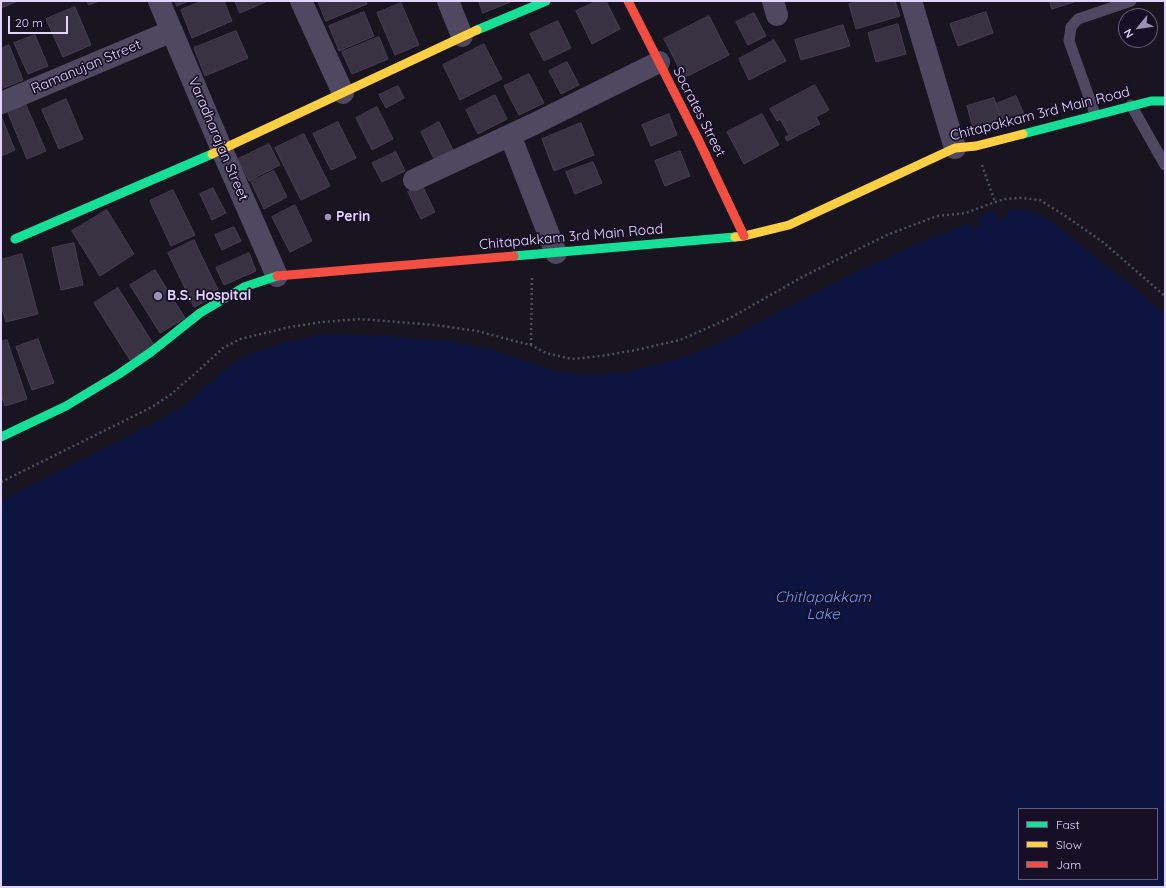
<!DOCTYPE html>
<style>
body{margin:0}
#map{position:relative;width:1166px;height:888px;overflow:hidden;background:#181420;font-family:Quicksand,sans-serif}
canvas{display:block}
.frame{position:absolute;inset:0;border:2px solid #e1d4fe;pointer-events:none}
.legend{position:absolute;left:1018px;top:808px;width:140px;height:72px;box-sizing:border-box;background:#170f25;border:1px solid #685e7c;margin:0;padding:5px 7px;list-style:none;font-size:12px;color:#e1d4fe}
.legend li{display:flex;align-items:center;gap:8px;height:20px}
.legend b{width:20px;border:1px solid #685e7c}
.north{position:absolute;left:1118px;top:8px;width:40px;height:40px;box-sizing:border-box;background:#170f25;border:1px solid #685e7c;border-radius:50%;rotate:240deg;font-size:11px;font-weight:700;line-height:16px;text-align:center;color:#e1d4fe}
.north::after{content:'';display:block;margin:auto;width:14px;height:18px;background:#9b91b0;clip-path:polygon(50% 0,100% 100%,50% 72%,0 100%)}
.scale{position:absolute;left:8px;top:16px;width:60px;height:18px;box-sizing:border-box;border:2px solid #e1d4fe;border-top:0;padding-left:5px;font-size:12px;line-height:14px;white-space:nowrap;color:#e1d4fe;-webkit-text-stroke:3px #170f25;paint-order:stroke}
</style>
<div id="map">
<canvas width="1166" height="888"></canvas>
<div class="frame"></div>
<ul class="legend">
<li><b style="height:5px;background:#16e098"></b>Fast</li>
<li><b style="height:5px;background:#ffcf43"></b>Slow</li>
<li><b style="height:5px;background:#f24e42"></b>Jam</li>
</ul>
<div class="north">N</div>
<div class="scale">20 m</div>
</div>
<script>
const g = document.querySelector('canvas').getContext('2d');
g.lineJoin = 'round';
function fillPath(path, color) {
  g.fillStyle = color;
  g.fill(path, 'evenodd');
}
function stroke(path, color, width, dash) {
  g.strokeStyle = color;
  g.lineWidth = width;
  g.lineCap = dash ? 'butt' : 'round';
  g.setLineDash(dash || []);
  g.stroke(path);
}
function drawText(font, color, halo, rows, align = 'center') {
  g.font = font + ' Quicksand,sans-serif';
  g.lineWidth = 3.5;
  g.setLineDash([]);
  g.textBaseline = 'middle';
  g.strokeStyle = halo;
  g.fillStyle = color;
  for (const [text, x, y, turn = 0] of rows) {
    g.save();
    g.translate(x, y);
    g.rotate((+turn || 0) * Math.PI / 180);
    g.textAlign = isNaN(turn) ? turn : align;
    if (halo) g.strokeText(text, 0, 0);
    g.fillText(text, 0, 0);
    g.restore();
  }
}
fillPath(new Path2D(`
 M1017 209 1030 211 1046 217 1063 230 1165 314V887H1V501L153 424 179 409 237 360 279 344 326 334 385 336 451 341 493 350 555 371 585 375 626 373 684 357 716 345 856 272 920 243 969 223 972 230 981 225 977 217 995 210 1000 220 1009 216 1007 210ZM1019 809H1157V879H1019Z`), '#0c143f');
const building = new Path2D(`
 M1 1H18L1 8Z
 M87 1H99L89 5Z
 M175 1H189L177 6Z
 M202 1H224L232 21 192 38 181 10Z
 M235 1H268L240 13Z
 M318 1H366L367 4 326 21Z
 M479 1H513L483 13Z
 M597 1H606L620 29 592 44 576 11Z
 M860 1H895L900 16 856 29 849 4Z
 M1050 1H1077L1052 9Z
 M401 3 419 45 395 55 377 13Z
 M75 7 91 45 63 57 46 19Z
 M364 12 374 36 339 51 329 26Z
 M986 12 993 33 958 46 950 24Z
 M754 13 766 36 748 45 736 22Z
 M709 16 729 55 684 78 664 39Z
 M558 21 571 48 544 61 530 34Z
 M898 24 906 54 876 62 868 33Z
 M843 25 850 46 801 60 795 40Z
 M236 31 248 58 205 76 194 48Z
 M35 35 48 66 28 74 14 43Z
 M379 37 388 59 352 74 342 52Z
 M774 40 786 61 749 80 739 59Z
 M484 44 502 79 460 100 443 65Z
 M9 45 23 80 1 89V49Z
 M567 62 579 85 561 94 549 71Z
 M529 74 544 103 519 115 504 86Z
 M815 85 829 110 816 117 820 124 787 141 785 137 789 135 780 119 777 121 770 109Z
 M398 86 404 98 386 108 379 95Z
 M495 95 507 119 478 134 466 110Z
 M1016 96 1024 114 1004 122 996 104Z
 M994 98 1001 119 973 128 967 106Z
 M66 99 83 139 59 149 42 110Z
 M26 105 46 151 27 159 8 113Z
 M377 107 393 139 372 150 356 118Z
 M669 114 677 135 651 146 642 125Z
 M762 114 779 145 744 164 727 132Z
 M1 116 15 150 1 156Z
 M338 122 356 158 331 170 313 134Z
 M439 122 455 154 436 163 421 132Z
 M581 123 594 155 554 171 542 139Z
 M304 134 330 186 301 200 275 148Z
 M269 144 280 165 249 181 238 159Z
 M680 151 690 176 665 186 655 161Z
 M396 152 405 171 382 182 372 163Z
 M593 162 602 183 575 194 566 172Z
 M274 171 287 197 264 209 251 182Z
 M422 185 435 212 421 219 408 192Z
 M213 188 226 213 212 220 200 194Z
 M173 190 195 235 171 246 150 201Z
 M295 205 312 241 290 252 272 217Z
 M107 210 134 254 100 276 72 231Z
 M234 227 241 241 222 250 215 235Z
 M194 240 220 294 194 307 168 253Z
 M74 243 83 285 61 290 52 248Z
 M249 253 256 271 224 285 216 268Z
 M22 254 38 314 6 322 1 305V260Z
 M155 270 185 318 160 333 130 285Z
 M118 288 154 345 130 360 94 303Z
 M38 339 54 383 32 390 16 347Z
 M7 340 27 399 5 406 1 394V342Z`);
fillPath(building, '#383242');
stroke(building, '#463f53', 1);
stroke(new Path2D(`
 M982 165 995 202
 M531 345 532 275
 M1 482 152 407 170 395 198 371 223 348 240 339 290 327 322 322 360 319 435 325 477 331 511 340 531 345 546 353 572 359 601 356 636 350 680 340 730 318 804 276 887 235 937 216 966 213 995 202 1005 199 1021 198 1040 200 1067 217 1104 243 1165 296`), '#4a5261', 2.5, [2, 3]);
stroke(new Path2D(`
 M1131 105 1165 165
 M1095 114 1069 41 1071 27 1078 19 1131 1`), '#4e4961', 11);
stroke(new Path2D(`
 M159 1 222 150 277 276
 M301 1 343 93
 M448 1 462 36
 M773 1 777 15
 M911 1 955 148
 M1 103 172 31
 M510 135 556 253
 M414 180 534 124 659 62`), '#4e4961', 22);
stroke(new Path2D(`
 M477 30 546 1
 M1023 134 1151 101H1165
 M15 239 212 154
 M514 256 735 237
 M1 437 66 406 119 374 151 352 200 313 244 287 277 276`), '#16e098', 9);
stroke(new Path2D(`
 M212 154 477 30
 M735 237 744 236 789 225 955 148 976 146 1023 134`), '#ffcf43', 9);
stroke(new Path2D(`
 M628 1 699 141 744 236
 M277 276 514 256`), '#f24e42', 9);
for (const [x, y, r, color] of [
 [328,217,4,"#9b91b0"],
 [158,296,5,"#9b91b0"]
]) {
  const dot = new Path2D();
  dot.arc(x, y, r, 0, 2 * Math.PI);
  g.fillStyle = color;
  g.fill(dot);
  stroke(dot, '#170f25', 1.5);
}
drawText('14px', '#e1d4fe', '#170f25', [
 ["Ramanujan Street",86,67,-23],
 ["Socrates Street",699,112,63],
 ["Chitapakkam 3rd Main Road",1040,114,-14],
 ["Varadharajan Street",218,139,67],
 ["Chitapakkam 3rd Main Road",571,237,-5]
]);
drawText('bold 14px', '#e1d4fe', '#170f25', [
 ["Perin",336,217],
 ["B.S. Hospital",167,296]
], 'left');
drawText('italic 15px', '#6398fd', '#170f25', [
 ["Chitlapakkam",823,597],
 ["Lake",823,614]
]);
</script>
